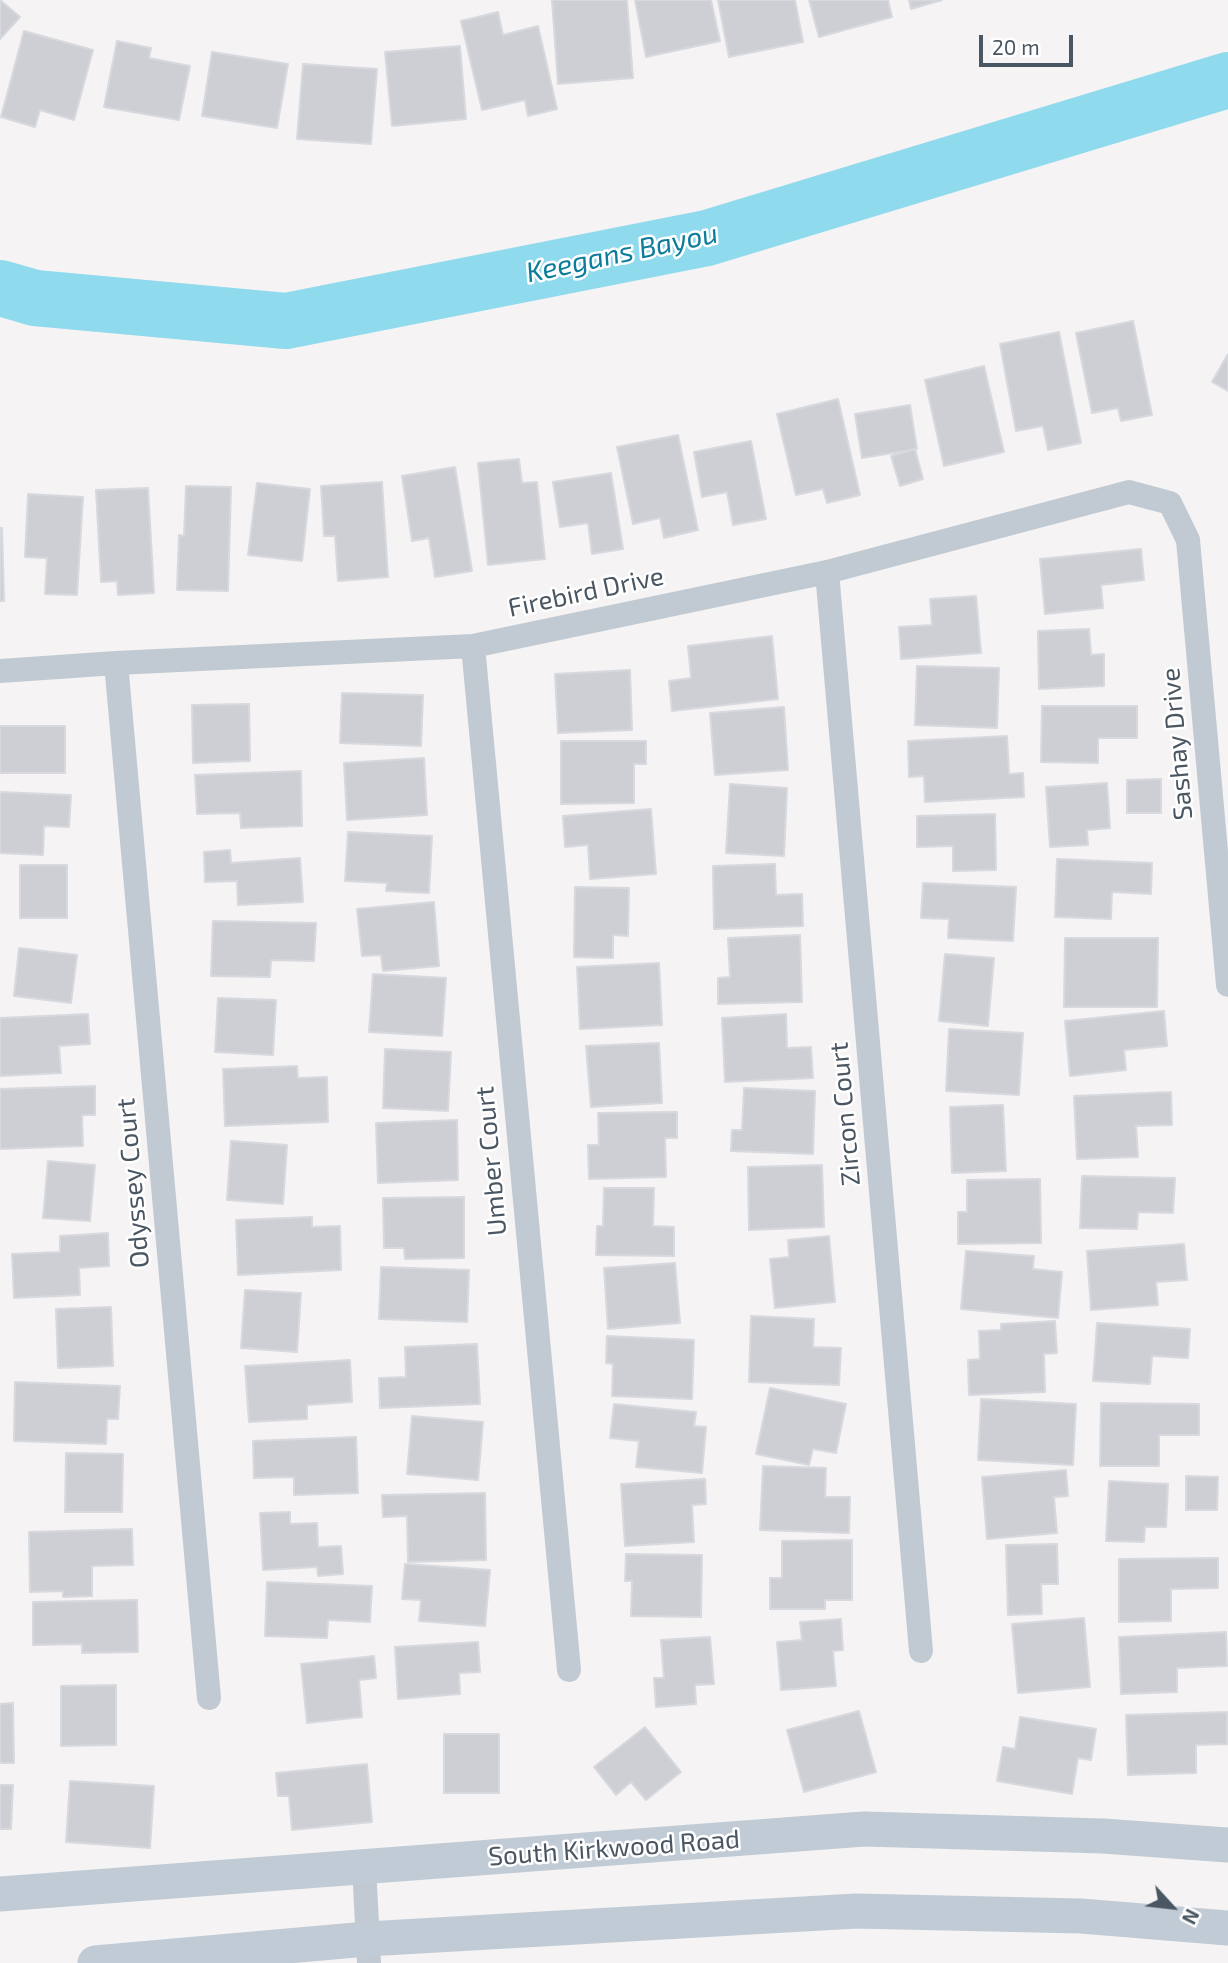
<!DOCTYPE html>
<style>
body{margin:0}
#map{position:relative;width:1228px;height:1963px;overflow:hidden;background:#f5f3f3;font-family:"Exo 2",sans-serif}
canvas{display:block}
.north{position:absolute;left:1137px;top:1872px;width:70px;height:70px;-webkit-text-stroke:5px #fff;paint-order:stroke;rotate:117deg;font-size:19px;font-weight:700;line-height:28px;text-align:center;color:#4a5661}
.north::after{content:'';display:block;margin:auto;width:24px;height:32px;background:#4a5661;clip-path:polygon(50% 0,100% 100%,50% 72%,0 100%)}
.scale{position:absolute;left:979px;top:35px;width:94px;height:32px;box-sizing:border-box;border:4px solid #4a5661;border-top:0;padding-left:9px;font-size:21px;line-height:24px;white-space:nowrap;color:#4a5661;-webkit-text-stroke:5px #fff;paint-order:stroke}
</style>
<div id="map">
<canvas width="1228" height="1963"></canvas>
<div class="north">N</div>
<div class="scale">20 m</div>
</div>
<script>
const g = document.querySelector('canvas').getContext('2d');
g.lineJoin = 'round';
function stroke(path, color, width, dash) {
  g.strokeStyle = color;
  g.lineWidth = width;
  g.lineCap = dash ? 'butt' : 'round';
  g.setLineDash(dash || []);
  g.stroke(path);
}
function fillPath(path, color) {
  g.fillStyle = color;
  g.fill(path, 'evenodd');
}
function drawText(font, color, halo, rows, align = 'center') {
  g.font = font + ' "Exo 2",sans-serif';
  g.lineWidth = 5;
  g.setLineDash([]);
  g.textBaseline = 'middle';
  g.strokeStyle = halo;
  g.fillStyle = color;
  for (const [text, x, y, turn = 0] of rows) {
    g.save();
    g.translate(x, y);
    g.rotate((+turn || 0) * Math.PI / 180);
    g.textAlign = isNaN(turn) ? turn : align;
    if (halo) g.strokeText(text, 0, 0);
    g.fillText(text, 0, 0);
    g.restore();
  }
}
stroke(new Path2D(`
 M0 288 35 298 286 321 707 238 1228 80`), '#90daee', 56);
const building = new Path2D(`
 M0 0 20 17 0 39Z
 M552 0H627L633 78 558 84Z
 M635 0H711L720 41 646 57Z
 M718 0H795L803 42 729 57Z
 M809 0H888L892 17 819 37Z
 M909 0H942L911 9Z
 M498 12 503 35 538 26 557 109 528 116 525 100 482 110 461 21Z
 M24 31 93 50 74 120 40 110 35 127 1 117Z
 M117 41 151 48 149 58 190 66 179 120 104 107Z
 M460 46 466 119 392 126 385 52Z
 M212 52 288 64 277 128 202 116Z
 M303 64 377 69 371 144 297 139Z
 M1133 321 1152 415 1121 421 1118 408 1092 413 1076 333Z
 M1059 332 1081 443 1048 450 1043 426 1016 431 1000 344Z
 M1228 354V391L1212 382Z
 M984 366 1004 452 944 466 925 380Z
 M838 399 860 495 827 503 823 489 796 495 777 414Z
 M910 405 917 449 862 458 855 414Z
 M678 435 698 530 664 538 660 518 633 524 617 447Z
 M751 441 766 519 733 525 727 492 702 497 694 452Z
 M915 449 923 479 900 486 891 456Z
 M519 459 522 483 537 482 545 559 488 565 478 463Z
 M455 467 472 571 435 577 429 538 412 541 402 476Z
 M611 473 623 549 592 554 588 523 560 527 553 482Z
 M382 482 388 577 338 581 335 536H324L321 486Z
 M257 483 310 489 302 561 248 555Z
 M186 486 231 487 228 591 177 590 179 535 184 536Z
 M148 488 154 593 118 595 117 581 101 582 96 490Z
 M28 494 83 497 77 595 45 594 47 558 25 557Z
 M0 528H2L4 601H0Z
 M1141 549 1144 580 1101 585 1103 608 1045 614 1040 559Z
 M976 596 981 653 901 659 899 627 932 625 930 599Z
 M1089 629 1091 655 1104 654V686L1039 689 1038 631Z
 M772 636 778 699 672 711 669 681 691 678 688 646Z
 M917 666 999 668 997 728 915 725Z
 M630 670 632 730 558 733 555 674Z
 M342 693 423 695 421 746 340 743Z
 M249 704 250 761 193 763 192 705Z
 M1042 706H1137V738H1098V763L1041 762Z
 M784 707 788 770 715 775 710 713Z
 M0 726H65V773H0Z
 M1007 736 1009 774 1023 773 1024 797 925 802 924 776 909 777 908 741Z
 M561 741H646V764H634V803L561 804Z
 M424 758 427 815 347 820 344 763Z
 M301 771 302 826 241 828 240 813 197 814 195 775Z
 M1161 779V813H1127V780Z
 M1107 783 1110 828 1087 830 1088 845 1050 847 1046 787Z
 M730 784 787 788 784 856 726 853Z
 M0 792 71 795 69 827 44 826 43 855 0 853Z
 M651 809 656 874 590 879 588 845 565 847 563 816Z
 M995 814 996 870 953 871V846L917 847V816Z
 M348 832 432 836 429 893 386 891 387 883 345 881Z
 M230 850 231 863 300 858 303 902 238 905 237 881 205 882 204 852Z
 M1057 859 1152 863 1151 894 1112 892 1111 919 1055 917Z
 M775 864 776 895 802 894 803 926 714 929 713 866Z
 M20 865H67V918H20Z
 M923 883 1016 887 1013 941 948 938 949 919 921 918Z
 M575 887 629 888 628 936 613 935V958L574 957Z
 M434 902 439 966 383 971 381 955 362 956 357 909Z
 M213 921 316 923 314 961 271 960 270 977 211 976Z
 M800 935 802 1002 718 1004V978L730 977 728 938Z
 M1065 938H1158L1157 1007H1064Z
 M19 948 77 955 71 1003 14 996Z
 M945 954 994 958 988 1026 939 1021Z
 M659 963 662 1025 580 1029 577 967Z
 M373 974 446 978 442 1036 369 1032Z
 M218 998 276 1000 273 1055 215 1052Z
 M1164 1011 1167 1046 1124 1050 1126 1070 1070 1076 1065 1021Z
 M88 1014 90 1044 59 1046 61 1073 0 1076V1018Z
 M786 1014 787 1048 811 1047 813 1078 725 1082 722 1018Z
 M949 1029 1023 1033 1019 1095 946 1091Z
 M659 1043 662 1103 591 1107 586 1046Z
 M385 1049 451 1052 448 1111 383 1108Z
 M297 1066 298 1078 327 1077 328 1122 225 1126 223 1069Z
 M95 1086V1115H82L83 1146 0 1149V1089Z
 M744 1088 815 1091 813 1154 731 1151 732 1130H742Z
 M1171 1092 1172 1125 1136 1126 1138 1157 1077 1159 1074 1096Z
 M1003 1105 1006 1171 952 1173 950 1107Z
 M677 1112V1138H665L666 1177 589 1179 588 1145H599L598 1113Z
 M457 1120 458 1180 378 1183 376 1123Z
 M231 1141 287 1145 283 1204 227 1200Z
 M48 1161 95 1165 90 1221 43 1218Z
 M822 1165 824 1227 749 1230 748 1167Z
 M1082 1176 1175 1178 1173 1213 1138 1212 1137 1229 1080 1228Z
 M1040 1179 1041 1243 958 1244V1212H967V1180Z
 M604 1188H654L653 1226 674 1227V1256L596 1255 597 1226H603Z
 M464 1197V1258L405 1259 404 1248H384L383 1198Z
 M312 1217V1227L340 1226 341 1270 238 1275 236 1220Z
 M108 1233 109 1266 79 1268 80 1295 14 1298 12 1254 60 1252V1236Z
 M829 1236 835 1302 775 1308 770 1259 789 1257 788 1240Z
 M1184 1244 1187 1280 1156 1282 1158 1305 1091 1310 1087 1251Z
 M966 1251 1034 1256 1033 1269 1062 1272 1058 1318 961 1309Z
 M675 1263 680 1323 608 1329 604 1268Z
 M381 1267 469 1270 467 1322 379 1319Z
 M245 1290 301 1293 297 1352 241 1348Z
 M111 1307 113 1366 58 1368 56 1309Z
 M751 1316 814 1319 813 1347 841 1348 839 1385 749 1382Z
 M1055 1321 1057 1353 1044 1354 1045 1392 969 1395 968 1360 980 1359 979 1331 1001 1330V1324Z
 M1097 1323 1190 1329 1188 1358 1152 1356 1150 1384 1093 1381Z
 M607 1336 694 1340 692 1399 612 1396 613 1364 606 1363Z
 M477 1344 480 1404 380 1408 379 1378 406 1377 405 1347Z
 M350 1360 352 1402 307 1405V1419L249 1422 245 1366Z
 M15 1382 120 1386 118 1419H107L106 1444 14 1441Z
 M770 1388 846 1404 836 1453 813 1449 809 1465 756 1454Z
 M981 1399 1076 1404 1073 1465 978 1460Z
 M1101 1403 1199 1404V1435H1159V1466H1100Z
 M614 1404 696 1412 694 1426 706 1427 702 1473 636 1467 639 1441 610 1438Z
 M412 1416 483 1422 478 1480 407 1474Z
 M356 1437 358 1493 294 1495V1477L254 1478 253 1441Z
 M66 1453 123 1454 122 1512H65Z
 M763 1466 826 1468 825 1497H850L849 1533 760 1530Z
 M1066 1470 1068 1496 1054 1497 1057 1533 987 1539 982 1477Z
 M1186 1476 1218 1477 1217 1510H1186Z
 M705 1479 706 1504 692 1505 694 1542 625 1546 621 1484Z
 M1109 1481 1168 1484 1166 1527H1145L1144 1542 1106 1541Z
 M485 1493 486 1560 408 1562 407 1516 383 1517 382 1495Z
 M290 1512V1524L317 1523 318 1547 341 1546 343 1574 318 1576 317 1567 263 1570 260 1513Z
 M132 1529 133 1565 92 1566V1596L63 1597V1591L30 1592 29 1532Z
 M852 1540V1600H825V1609H770V1578H782V1541Z
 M1057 1544 1058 1584H1041L1042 1614 1008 1615 1006 1545Z
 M626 1554 702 1555 701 1617 631 1616 632 1581H625Z
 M1218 1558V1588L1171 1589V1621L1119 1622V1559Z
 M405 1564 490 1570 485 1626 419 1621 421 1600 402 1599Z
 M267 1582 372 1586 370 1622 328 1620 327 1638 265 1636Z
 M137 1600 138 1652 82 1653V1644L33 1645V1602Z
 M1084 1618 1090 1687 1018 1693 1012 1624Z
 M841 1619 843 1650 833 1651 836 1686 781 1690 777 1642 802 1640 800 1622Z
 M1226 1632 1227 1666 1177 1668V1692L1121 1694 1119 1637Z
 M710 1637 714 1684 695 1685 696 1704 656 1707 654 1678H664L661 1640Z
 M478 1642 480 1672 459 1673 460 1694 398 1699 395 1647Z
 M374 1656 376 1678 359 1680 362 1717 307 1723 301 1664Z
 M116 1685V1745L61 1746V1686Z
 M13 1703 14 1763H0V1704Z
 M859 1711 876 1772 804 1792 787 1730Z
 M1227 1712V1744L1196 1745V1773L1128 1775 1126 1715Z
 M1020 1717 1096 1729 1091 1760 1078 1758 1072 1794 997 1781 1003 1747 1015 1749Z
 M645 1727 681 1772 646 1800 631 1782 616 1795 594 1767Z
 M444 1734H499V1793H444Z
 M367 1764 372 1822 292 1830 289 1796H278L276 1773Z
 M70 1781 154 1786 150 1848 66 1842Z
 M0 1785H13L11 1829H0Z`);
fillPath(building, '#cdcfd5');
stroke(building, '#d7d9de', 2);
stroke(new Path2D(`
 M827 572 921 1651
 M473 646 569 1670
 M116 663 209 1698
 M0 671 116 663 473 646 827 572 1129 492 1170 503 1188 540 1228 985
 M364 1866 369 1963`), '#c1cad2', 24);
stroke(new Path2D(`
 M0 1894 864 1829 1103 1836 1228 1845
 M95 1963 367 1939 856 1911 1081 1916 1228 1928`), '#c1cbd6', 35);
drawText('26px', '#4a5661', '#fff', [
 ["Firebird Drive",586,592,-12],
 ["Sashay Drive",1177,744,-95],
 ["Zircon Court",845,1114,-95],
 ["Umber Court",491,1161,-95],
 ["Odyssey Court",133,1183,-95],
 ["South Kirkwood Road",614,1848,-4]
]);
drawText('italic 28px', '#0c7c9b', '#fff', [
 ["Keegans Bayou",622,253,-12]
]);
</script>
